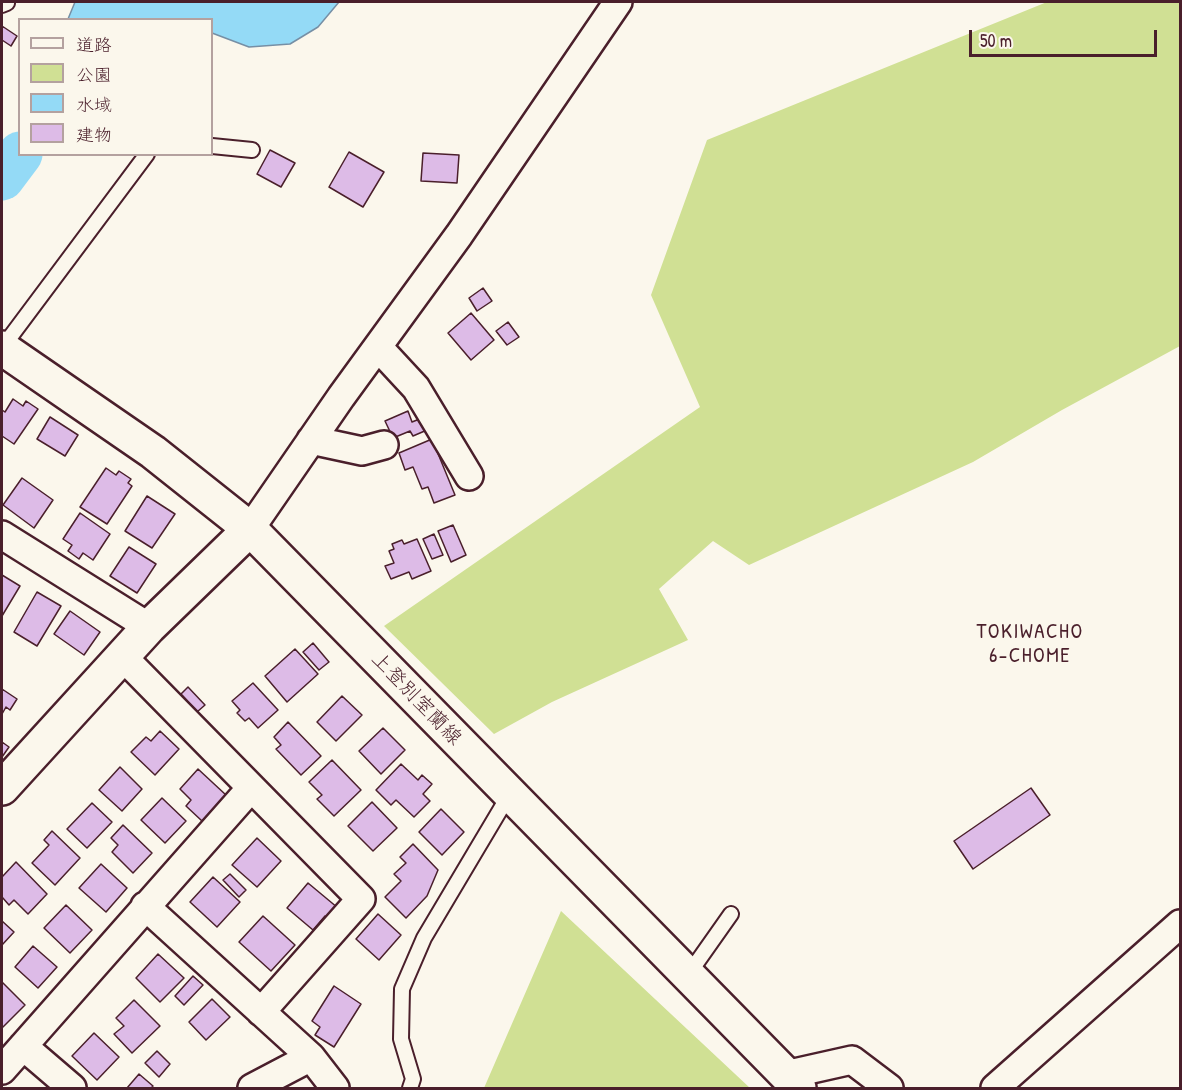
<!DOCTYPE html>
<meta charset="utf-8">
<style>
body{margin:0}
#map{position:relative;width:1182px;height:1090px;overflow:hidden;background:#fbf7ec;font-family:"Patrick Hand","Klee One",sans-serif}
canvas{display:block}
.frame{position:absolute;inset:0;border:3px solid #4a1f2b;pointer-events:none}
.legend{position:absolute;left:18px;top:18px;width:195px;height:138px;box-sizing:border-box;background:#fbf7ec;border:2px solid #b4a19f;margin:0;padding:8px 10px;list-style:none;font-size:18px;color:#4a1f2b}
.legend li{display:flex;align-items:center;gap:12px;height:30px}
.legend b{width:30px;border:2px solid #b4a19f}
.scale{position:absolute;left:969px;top:30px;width:188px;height:27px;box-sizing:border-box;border:3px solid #4a1f2b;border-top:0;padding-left:8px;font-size:18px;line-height:21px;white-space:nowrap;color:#4a1f2b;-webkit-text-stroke:4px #fbf7ec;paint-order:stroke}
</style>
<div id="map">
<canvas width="1182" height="1090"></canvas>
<div class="frame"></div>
<ul class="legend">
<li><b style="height:8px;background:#fbf7ec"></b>道路</li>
<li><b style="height:16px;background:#d0e094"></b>公園</li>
<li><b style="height:16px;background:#94daf6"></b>水域</li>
<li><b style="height:16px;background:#ddbbe7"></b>建物</li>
</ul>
<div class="scale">50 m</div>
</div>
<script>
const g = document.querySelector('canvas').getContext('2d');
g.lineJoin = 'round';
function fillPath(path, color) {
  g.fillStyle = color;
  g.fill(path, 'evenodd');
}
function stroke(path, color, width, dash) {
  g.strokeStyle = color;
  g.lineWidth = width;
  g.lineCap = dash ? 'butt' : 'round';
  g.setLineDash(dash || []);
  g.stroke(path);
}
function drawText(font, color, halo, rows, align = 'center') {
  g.font = font + ' "Patrick Hand","Klee One",sans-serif';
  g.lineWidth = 6;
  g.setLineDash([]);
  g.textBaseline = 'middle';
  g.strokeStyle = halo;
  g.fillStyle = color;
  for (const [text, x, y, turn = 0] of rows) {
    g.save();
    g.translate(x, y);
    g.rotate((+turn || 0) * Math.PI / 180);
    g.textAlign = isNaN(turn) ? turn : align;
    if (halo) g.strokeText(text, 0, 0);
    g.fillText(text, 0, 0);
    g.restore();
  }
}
fillPath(new Path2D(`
 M1047 2H1180V346L1062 410 973 462 749 565 713 541 659 589 688 640 552 702 494 734 384 626 700 407 651 295 707 140Z
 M561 911 750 1088H484Z`), '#d0e094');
const water = new Path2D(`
 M75 2H339L318 27 290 44 249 47 212 33V20L68 19Z`);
fillPath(water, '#94daf6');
stroke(water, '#768fa5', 1.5);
stroke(new Path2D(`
 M2 178 20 154`), '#94daf6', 45);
const building = new Path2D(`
 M2 26 17 36 11 46 2 40Z
 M270 150 295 163 281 187 257 174Z
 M349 152 384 172 363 207 329 187Z
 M423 153 459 155 457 183 421 181Z
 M483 288 492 301 477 311 469 298Z
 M471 313 494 340 471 360 448 333Z
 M508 322 519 337 507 345 496 331Z
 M13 399 23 406 26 401 38 409 14 444 2 436V410L5 412Z
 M408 411 412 422 422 418 427 430 413 436 410 431 393 438 385 421Z
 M50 417 78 435 65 456 37 439Z
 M432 439 455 495 434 503 428 487 422 489 413 467 405 470 399 453Z
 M106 468 116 475 119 471 131 479 128 483 132 486 107 524 80 507Z
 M22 478 53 500 34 528 3 505Z
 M147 496 175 514 152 548 125 531Z
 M80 513 110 534 93 560 83 553 79 559 68 551 72 545 63 539Z
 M453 525 466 555 451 562 438 531Z
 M434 534 443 555 432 559 423 539Z
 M417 539 431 571 412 579 409 572 391 579 385 566 394 563 389 551 394 549 392 544 402 540 404 544Z
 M129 547 156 564 137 593 110 576Z
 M2 575 20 586 2 616Z
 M37 592 61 606 37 646 14 632Z
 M70 611 100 632 84 655 54 634Z
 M313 643 329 662 319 670 303 652Z
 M295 649 318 674 287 702 265 676Z
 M253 683 278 710 258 728 249 718 245 721 237 713 240 710 232 701Z
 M188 687 205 705 197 712 181 694Z
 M2 689 17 699 10 710 6 707 2 714Z
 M342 696 362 715 336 741 317 722Z
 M288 722 321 756 301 775 276 749 281 745 274 737Z
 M383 728 405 750 381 774 359 751Z
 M160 731 179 749 155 775 131 752 146 737 151 741Z
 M2 742 9 747 2 757Z
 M332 760 361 790 334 816 317 799 322 795 309 782Z
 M401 764 418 780 422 775 432 784 423 794 430 801 414 817 396 800 391 805 376 790Z
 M120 767 142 789 122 811 99 790Z
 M198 769 226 795 202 821 186 806 191 800 180 789Z
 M1031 788 1050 815 973 869 954 841Z
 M162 798 186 821 165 843 141 820Z
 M372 802 397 828 373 851 348 826Z
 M92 803 112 822 87 848 67 829Z
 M441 809 464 832 442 855 419 832Z
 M123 825 152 853 133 873 112 852 118 845 111 838Z
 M52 831 80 858 55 885 32 863 49 845 44 840Z
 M257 838 281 861 257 887 232 865Z
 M413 844 438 870 427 896 406 918 385 897 401 881 394 874 406 863 400 857Z
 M16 862 47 894 28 914 14 900 9 905 2 897V877Z
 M101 864 127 888 106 912 79 888Z
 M230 874 246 890 239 897 223 880Z
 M213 877 240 902 217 927 190 902Z
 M308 883 338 908 328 919 325 916 313 930 287 908Z
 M66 905 92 930 70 953 44 928Z
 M378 914 401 935 379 960 356 939Z
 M263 916 295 945 271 971 239 942Z
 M2 921 14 932 2 945Z
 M33 946 57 967 38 988 15 967Z
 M158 954 184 978 160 1002 136 978Z
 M193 976 203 985 184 1005 175 996Z
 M2 982 25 1005 3 1027 2 1026Z
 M334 986 361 1004 334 1047 315 1035 320 1027 312 1021Z
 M212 999 230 1017 206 1040 189 1022Z
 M134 1000 160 1026 132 1053 114 1034 124 1026 116 1018Z
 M94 1033 119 1057 97 1080 72 1056Z
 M157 1051 170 1064 159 1077 145 1063Z
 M139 1074 153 1086 151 1088H127Z`);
fillPath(building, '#ddbbe7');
stroke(building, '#4a1f2b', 1.5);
const lane = new Path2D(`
 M2 5 7 3
 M212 146 252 150
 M2 348 147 154
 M688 975 731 914
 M410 1088 413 1079 401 1039 402 989 424 938 509 795`);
const street = new Path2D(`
 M378 347 416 388 469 476
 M311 440 362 451 384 445
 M250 529 341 397 459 235 618 2
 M2 535 149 627
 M123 657 361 899 261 1012
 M145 906 311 1057 252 1088
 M23 1046 72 1088
 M311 1057 335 1088
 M2 1070 251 788
 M785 1075 852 1060 889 1088
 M995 1088 1180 924`);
const secondary = new Path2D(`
 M2 348 153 452 250 529 799 1088
 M2 788 149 627 250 529`);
stroke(lane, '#4a1f2b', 18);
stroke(street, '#4a1f2b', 32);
stroke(secondary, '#4a1f2b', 38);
stroke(lane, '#fbf7ec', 14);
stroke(street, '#fbf7ec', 27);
stroke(secondary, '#fbf7ec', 33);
drawText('20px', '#4a1f2b', '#fbf7ec', [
 ["上登別室蘭線",416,699,46]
]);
g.letterSpacing = '1.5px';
drawText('21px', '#4a1f2b', '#fbf7ec', [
 ["TOKIWACHO",1030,632],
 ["6-CHOME",1030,656]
]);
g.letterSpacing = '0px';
</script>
